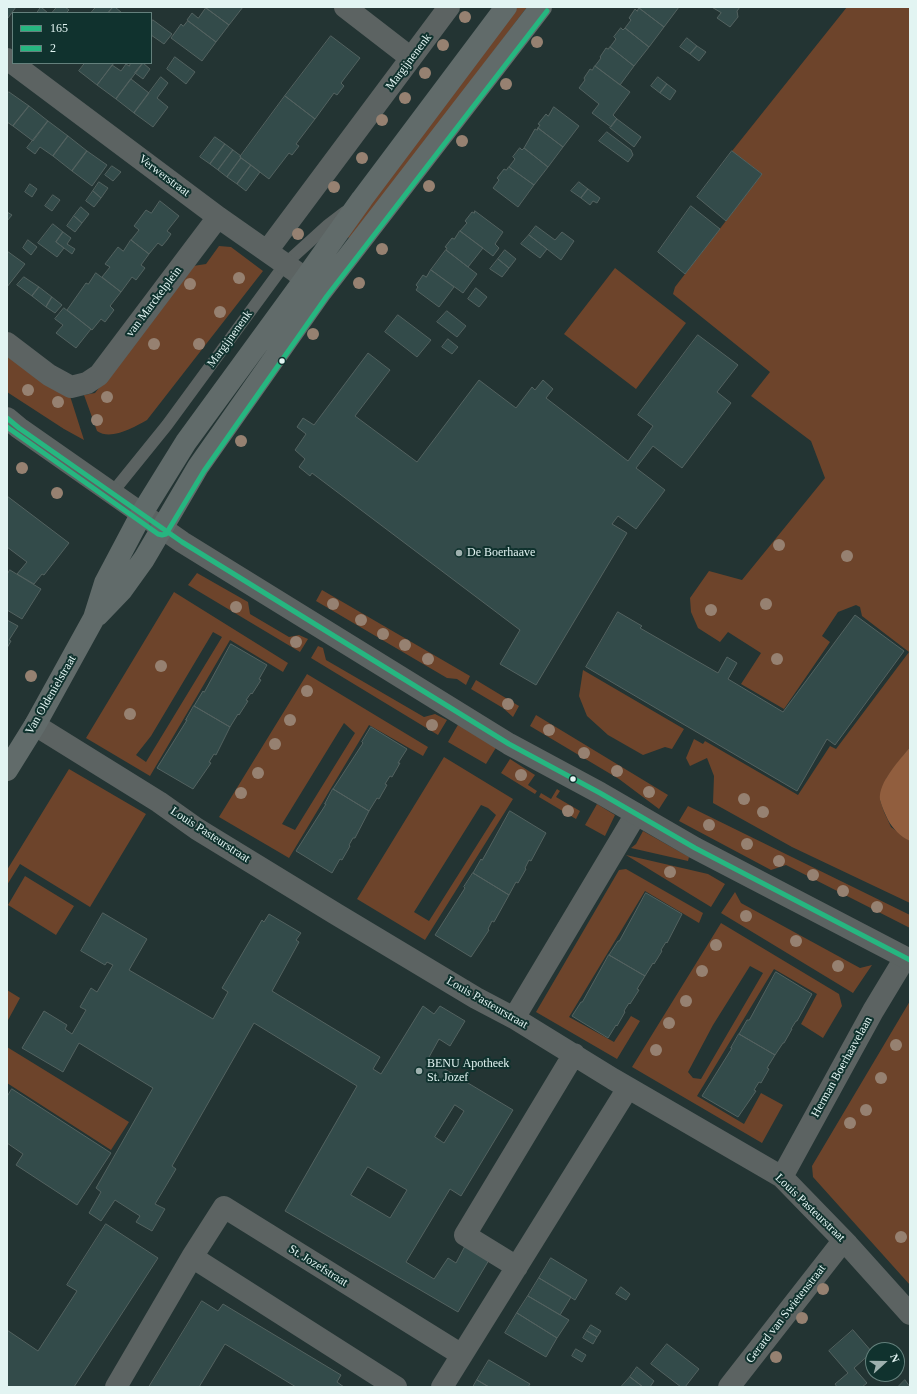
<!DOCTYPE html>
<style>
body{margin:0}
#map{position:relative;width:917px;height:1394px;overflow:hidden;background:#233433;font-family:Georgia,serif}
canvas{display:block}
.frame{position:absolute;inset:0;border:8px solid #e2f4f2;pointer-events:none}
.legend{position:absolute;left:12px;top:12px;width:140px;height:52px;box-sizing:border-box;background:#10322e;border:1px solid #64807c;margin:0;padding:5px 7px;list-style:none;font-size:12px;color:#e2f4f2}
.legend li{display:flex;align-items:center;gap:8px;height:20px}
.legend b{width:20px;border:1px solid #64807c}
.north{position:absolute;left:865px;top:1342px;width:40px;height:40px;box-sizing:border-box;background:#10322e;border:1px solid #64807c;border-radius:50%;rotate:69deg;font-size:11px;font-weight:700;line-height:16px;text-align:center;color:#e2f4f2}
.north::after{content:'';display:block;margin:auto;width:14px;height:18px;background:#9fb1af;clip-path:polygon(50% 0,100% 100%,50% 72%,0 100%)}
</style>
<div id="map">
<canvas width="917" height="1394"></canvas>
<div class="frame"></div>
<ul class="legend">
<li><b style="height:5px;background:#26b680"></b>165</li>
<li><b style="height:5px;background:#26b680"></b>2</li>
</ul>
<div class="north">N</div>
</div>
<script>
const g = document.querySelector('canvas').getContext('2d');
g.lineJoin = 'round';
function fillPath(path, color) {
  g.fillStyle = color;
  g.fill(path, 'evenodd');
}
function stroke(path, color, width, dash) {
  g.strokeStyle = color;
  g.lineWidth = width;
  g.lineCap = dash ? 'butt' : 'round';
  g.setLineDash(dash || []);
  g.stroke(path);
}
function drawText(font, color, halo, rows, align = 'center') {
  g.font = font + ' Georgia,serif';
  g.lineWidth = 4;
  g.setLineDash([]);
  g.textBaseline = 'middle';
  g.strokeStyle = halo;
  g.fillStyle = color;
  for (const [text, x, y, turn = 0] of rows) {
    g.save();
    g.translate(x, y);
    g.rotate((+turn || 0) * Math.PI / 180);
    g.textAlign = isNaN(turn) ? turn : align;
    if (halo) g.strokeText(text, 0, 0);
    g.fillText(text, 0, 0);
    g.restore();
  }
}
fillPath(new Path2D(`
 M513 7H527L351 240 345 234Z
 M847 7H910V747L887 777 880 800 884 812 891 827 910 841V903L792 847 713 803 714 776 707 758 690 766 686 758 694 739 703 744 705 741 798 795 830 746 836 749 909 652 862 616 860 607 856 605 838 612 822 636 830 642 784 709 741 684 761 653 728 632 720 642 698 628 691 612 690 598 709 571 742 580 825 478 811 441 751 396 770 372 673 294 675 287 762 174 732 151Z
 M219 246 231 247 263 271 147 420C134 427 111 441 97 431L84 395 95 393 193 266 206 264Z
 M615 268 686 323 636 389 564 334Z
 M7 351 70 396 84 440 64 429 7 392Z
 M197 573 248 602 250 614 289 637 299 635 308 639 300 652 188 585Z
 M322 590 470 676 466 685 457 679 447 678 316 601Z
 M174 592 288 663 283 672 230 640 150 776 86 738ZM213 632 222 637 146 762 136 755 151 736Z
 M318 646 323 648 326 660 424 717 435 714 447 720 438 735 311 658Z
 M583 670 684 729 672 749 665 747 643 755 608 735 587 716 579 696Z
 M307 674 428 747 423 756 369 725 289 858 219 817ZM344 723 355 733 295 830 282 824Z
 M476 680 519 706 513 717 503 708 471 689Z
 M536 715 668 795 659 809 619 779 530 726Z
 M459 723 497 746 486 764 448 742Z
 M444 757 513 799 425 940 357 899ZM481 805 488 808 496 815 429 921 414 912Z
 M510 759 535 775 528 785 537 791 535 794 501 773Z
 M69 769 146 814 90 907 20 864 7 885V870Z
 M557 789 560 791 556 797 580 811 576 819 539 797 541 793 551 799Z
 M597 804 615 815 605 836 585 825Z
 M688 806 910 915V928L786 865 771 870 679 821Z
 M643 831 689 857 688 861 631 848 636 844Z
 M626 855 708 874 725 884 711 907Z
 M626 869 703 913 699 923 645 891 569 1017 614 1042 631 1016 640 1021 617 1059 536 1012 619 870Z
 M25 876 74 906 56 935 8 905Z
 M735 892 741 903 860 968 872 965 853 993 721 913Z
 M721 923 839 994 842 1006 823 1038 801 1024 817 994 774 969 697 1096 744 1124 761 1093 783 1105 762 1143 632 1067ZM750 966 763 973 701 1079 693 1078 688 1072 713 1025Z
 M7 990 20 998 7 1022Z
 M910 1001V1285L813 1177 812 1166Z
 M7 1047 129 1122 111 1150 7 1083Z`), '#6d442b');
fillPath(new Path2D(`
 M910 747V841C901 837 892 828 888 820 885 814 882 807 880 800 878 782 900 760 910 747Z`), '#915e3e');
const building = new Path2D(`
 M7 7H16L8 18 7 17Z
 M41 7 48 13H37Z
 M57 7H65L69 10 66 13H52Z
 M96 7H113L108 13H91Z
 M113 7H115L122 13H108Z
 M207 7H243L229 25 206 8Z
 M640 7H679L664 27 639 8Z
 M712 7H740L737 11 738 17 730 27 717 18 721 13Z
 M206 8 229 25 216 42 187 20 192 13 198 18Z
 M639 8 664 27 649 47 625 28 631 20 629 18 635 9 637 11Z
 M153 20 172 34 164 44 151 35V23Z
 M188 21 216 42 202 61 171 38 181 24 183 26Z
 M621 28 623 30 625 28 649 47 634 66 610 47 616 39 614 37Z
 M331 36 360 58 341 83 344 86 337 95 334 93 315 119 285 96Z
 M687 38 697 46 690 54 680 47Z
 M697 46 706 52 699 61 690 54Z
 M610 47 634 66 620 85 595 66 601 58 600 57 606 48 608 49Z
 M175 57 195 72 186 84 167 69Z
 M85 63H114L97 85 79 71Z
 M131 63H143L116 99 97 85 112 65 121 71 126 64 129 66Z
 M143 63 150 69 143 79 135 73Z
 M595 66 630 92 613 115 617 119 611 127 592 113 599 104 579 88 585 80 584 78 590 69 592 70Z
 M161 77 168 83 157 98 168 107 153 127 134 113Z
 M658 77 667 84 660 93 651 86Z
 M131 79 149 93 134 113 116 99Z
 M667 84 676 91 670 100 660 93Z
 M9 92 29 106 13 126 7 122V94Z
 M285 96 315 119 296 144 299 146 292 155 289 153 269 179 240 157Z
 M29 106 48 121 33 141 13 126Z
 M554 107 579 126 563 147 538 128 540 125 538 124 546 114 548 116Z
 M617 119 641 137 634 147 610 128Z
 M48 121 68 136 53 156 40 147 35 154 27 148Z
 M538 128 563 147 548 167 524 148 535 129 537 130Z
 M607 132 631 150 633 155 628 162 599 141Z
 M68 136 87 151 72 171 53 156Z
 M215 137 225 144 210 164 200 157Z
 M225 144 233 150 218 170 210 164Z
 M520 148 522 150 524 148 548 167 534 185 509 167 515 159 513 157Z
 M233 150 241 156 240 157 241 158 227 177 218 170Z
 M87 151 107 165 92 186 72 171Z
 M732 151 762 174 726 221 697 197Z
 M241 158 251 165 237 184 227 177Z
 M251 165 260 172 246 191 237 184Z
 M112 166 121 172 113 181 105 175Z
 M509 167 534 185 518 207 493 188 499 180 497 178 504 169 506 170Z
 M99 182 108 188 101 198 93 191Z
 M579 182 588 189 581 198 571 191Z
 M30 184 37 189 32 197 25 192Z
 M588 189 600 198 597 203 593 201 590 205 581 198Z
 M93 191 101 198 94 207 86 201Z
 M53 195 60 200 52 211 45 206Z
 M160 201 179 216 167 231 171 234 167 240 162 246 158 243 149 254 131 240 139 230 134 226 146 210 151 213Z
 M691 206 720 229 685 274 658 252Z
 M81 207 89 214 82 223 74 216Z
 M475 211 503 232 495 244 499 248 493 256 460 231 467 223 465 221 472 212 474 213Z
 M7 212 12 215 7 221Z
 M74 216 82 223 75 232 67 226Z
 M53 224 63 232 56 242 64 248 57 257 38 243Z
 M536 226 555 240 562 232 574 241 561 260 529 235Z
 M460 231 483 248 468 267 446 250 447 248 445 247 452 238 454 239Z
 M63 232 71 238 67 244 75 249 72 254 56 242Z
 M529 235 547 249 540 258 521 244Z
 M28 240 37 247 31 255 23 248Z
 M131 240 149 254 141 265 145 268 136 280 132 277 121 292 102 277 110 267 105 264 118 247 123 251Z
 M446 250 477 274 463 293 431 270Z
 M505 250 516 259 509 268 498 259Z
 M7 251 25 264 7 287Z
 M498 259 509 268 502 277 490 269Z
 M431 270 454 287 439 307 416 290 418 287 416 285 423 275 426 277Z
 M96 273 121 292 110 306 114 310 105 322 101 319 92 330 67 310 86 283 88 284Z
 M24 277 39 287 32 296 17 285Z
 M39 287 52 297 46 307 32 296Z
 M476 288 487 297 479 307 468 299Z
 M52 297 62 305 55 313 46 307Z
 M64 308 91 329 76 348 56 333 63 325 55 319Z
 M447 311 466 326 457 337 437 322Z
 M398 315 431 340 417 357 385 332Z
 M698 335 738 365 717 392 731 403 682 468 653 446 636 468 665 490 636 529 618 516 612 524 627 533 536 685 500 664 520 630 312 473 310 476 299 467 305 459 295 450 306 434 297 427 303 418 314 425 368 353 390 370 355 416 417 462 479 380 516 408 532 387 535 390 543 380 553 389 546 398 628 461 653 426 638 415Z
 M448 339 458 347 452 354 442 347Z
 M7 496 69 543 44 575 42 574 34 584 17 574 27 562 7 547Z
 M10 570 41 589 22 619 7 610V575Z
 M618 612 642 626 640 628 718 673 727 657 737 663 728 679 783 712 855 615 904 651 835 745 827 739 797 791 586 667Z
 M7 620 18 626 9 640 11 641 7 648Z
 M231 644 267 665 259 679 261 680 252 694 251 693 246 700 248 701 239 715 238 714 230 727 194 706 203 691 204 692Z
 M194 706 230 727 216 755 214 754 209 762 211 763 193 789 157 768 187 720H186Z
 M371 727 407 749 398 763H400L392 777 390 776 385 784 387 785 379 799 377 798 369 811 333 789 363 743 362 742Z
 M333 789 369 811 355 838H353L349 845 350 846 342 860 340 859 332 873 296 851 326 804H325Z
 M510 811 546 833 531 861 529 860 525 868 526 869 518 883 516 882 509 895 473 873 481 859 482 860Z
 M473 873 509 895 494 922 492 921 488 929 489 930 471 957 435 935 465 888 464 887Z
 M646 893 682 914 667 943 666 942 661 950 662 951 654 964 653 963 645 976 609 955 618 941H619Z
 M103 913 147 939 129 970 213 1019 228 992 222 988 262 920 264 922 269 914 301 933 296 940 299 942 272 991 380 1057 373 1069 381 1074 423 1006 434 1014 440 1006 465 1021 450 1046 439 1039 428 1059 513 1110 461 1196 450 1189 406 1262 434 1279 448 1258 456 1263 465 1246 489 1260 458 1312 285 1211 357 1086 254 1023 172 1166 176 1169 155 1204 165 1209 152 1231 136 1222 140 1216 115 1200 101 1221 89 1213 101 1192 96 1188 153 1088 79 1043 63 1072 22 1048 44 1011 67 1025 65 1029 72 1034 86 1010 80 1007 91 988 97 992 113 965 107 962 105 965 81 951ZM455 1105 464 1111 444 1143 435 1137ZM368 1167 407 1190 390 1218 351 1195Z
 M609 955 645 976 637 989 639 990 630 1004 629 1003 624 1011 625 1012 617 1026 616 1025 608 1038 572 1016 581 1002H582Z
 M776 972 812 994 797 1021H796L791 1029H792L784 1043H783L775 1055 739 1034 747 1020H749Z
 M739 1034 775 1055 767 1068 769 1069 761 1083 759 1082 754 1090 756 1091 738 1117 702 1096 732 1048H731Z
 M12 1089 111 1153 77 1205 16 1165 23 1154 7 1143V1097Z
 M106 1224 158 1258 74 1387H7V1330L38 1351 77 1291 67 1285Z
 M551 1258 587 1280 575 1300 539 1278Z
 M539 1278 571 1297 560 1315 528 1296Z
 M621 1287 630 1294 626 1300 616 1294Z
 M528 1296 569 1320 557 1338 517 1313Z
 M202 1301 218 1311 223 1304 341 1375 337 1382 344 1387H296L225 1344 199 1387H149Z
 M517 1313 557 1338 546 1357 505 1333Z
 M591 1325 601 1331 597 1337 587 1331Z
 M853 1330 872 1352 854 1368 867 1383 862 1387H837L835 1384 848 1373 829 1351Z
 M587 1331 597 1337 593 1344 583 1338Z
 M667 1344 699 1369 685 1387H681L651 1364Z
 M576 1349 586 1355 582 1362 572 1356Z
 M489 1360 530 1384 528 1387H489L477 1380Z
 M637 1367 654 1381 650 1387H643L630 1377Z
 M630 1377 643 1387H621Z
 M477 1380 489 1387H473Z
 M905 1380 910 1387H898Z`);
fillPath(building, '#334b4a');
stroke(building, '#536260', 1);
stroke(new Path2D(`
 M112 493 167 425 285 264 328 225 345 212`), '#5c6362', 12);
stroke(new Path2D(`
 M345 7 411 58
 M7 59 218 217 295 271 319 291
 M267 251 449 7
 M7 343 49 375 71 387 87 383 99 375 218 217
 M35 725 159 802 197 829 336 914 476 998 514 1018 613 1079 782 1177 848 1245 910 1314
 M514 1018 636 814
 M782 1177 873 1011 905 958
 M517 1267 465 1235 574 1054
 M116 1387 192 1257
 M396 1387 192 1257 224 1207 462 1355
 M442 1387 628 1088
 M729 1387 843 1241`), '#5c6362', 22);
stroke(new Path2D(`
 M7 418 19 428 182 542 509 744 600 793 695 848 910 960`), '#5c6362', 22);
stroke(new Path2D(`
 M98 615 121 591 144 559 198 467 321 292 541 7
 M7 770 35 725 94 618 105 583 142 513 186 442 305 279 362 199 506 7`), '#616b6a', 22);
stroke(new Path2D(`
 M7 418 19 428 182 542 509 744 600 793 695 848 910 960`), '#26b680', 5);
stroke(new Path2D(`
 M7 427 158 534 162 535 166 534 204 471 327 296 547 11`), '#26b680', 5);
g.fillStyle = '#968171';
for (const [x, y] of [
 [465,17],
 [537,42],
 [443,45],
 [425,73],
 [506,84],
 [405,98],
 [382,120],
 [462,141],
 [362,158],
 [429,186],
 [334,187],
 [298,234],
 [382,249],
 [239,278],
 [359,283],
 [190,284],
 [220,312],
 [313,334],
 [154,344],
 [199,344],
 [28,390],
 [107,397],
 [58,402],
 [97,420],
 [241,441],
 [22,468],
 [57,493],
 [779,545],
 [847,556],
 [333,604],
 [766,604],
 [236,607],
 [711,610],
 [361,620],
 [383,634],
 [296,642],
 [405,645],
 [428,659],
 [777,659],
 [161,666],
 [31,676],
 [307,691],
 [508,704],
 [130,714],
 [290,720],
 [432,725],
 [549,730],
 [275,744],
 [584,753],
 [617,771],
 [258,773],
 [521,775],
 [649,792],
 [241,793],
 [744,799],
 [568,811],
 [763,812],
 [709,825],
 [747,844],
 [779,861],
 [670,872],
 [813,875],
 [843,891],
 [877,907],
 [746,916],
 [796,941],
 [716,945],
 [838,966],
 [702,971],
 [686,1001],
 [669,1023],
 [896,1045],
 [656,1050],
 [881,1078],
 [866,1110],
 [850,1123],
 [901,1237],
 [823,1289],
 [802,1318],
 [776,1357]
]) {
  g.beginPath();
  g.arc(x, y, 6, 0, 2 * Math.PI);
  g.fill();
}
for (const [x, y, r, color] of [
 [282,361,3.5,"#e2f4f2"],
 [459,553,4,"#9fb1af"],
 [573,779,3.5,"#e2f4f2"],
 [419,1071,4,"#9fb1af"]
]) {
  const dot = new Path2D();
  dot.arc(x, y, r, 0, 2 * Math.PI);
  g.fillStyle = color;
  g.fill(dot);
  stroke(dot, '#10322e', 1.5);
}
drawText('12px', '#e2f4f2', '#10322e', [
 ["Margijnenenk",409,62,-53],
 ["Verwerstraat",164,176,37],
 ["van Marckelplein",154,302,-53],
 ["Margijnenenk",230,339,-54],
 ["Van Oldenielstraat",51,695,-60],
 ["Louis Pasteurstraat",210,835,33],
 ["Louis Pasteurstraat",487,1003,30],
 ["Herman Boerhaavelaan",842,1067,-61],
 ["Louis Pasteurstraat",810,1208,44],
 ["St. Jozefstraat",318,1266,32],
 ["Gerard van Swietenstraat",786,1314,-52]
]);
drawText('12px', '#e2f4f2', '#10322e', [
 ["De Boerhaave",467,553],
 ["BENU Apotheek",427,1064],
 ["St. Jozef",427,1078]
], 'left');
</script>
